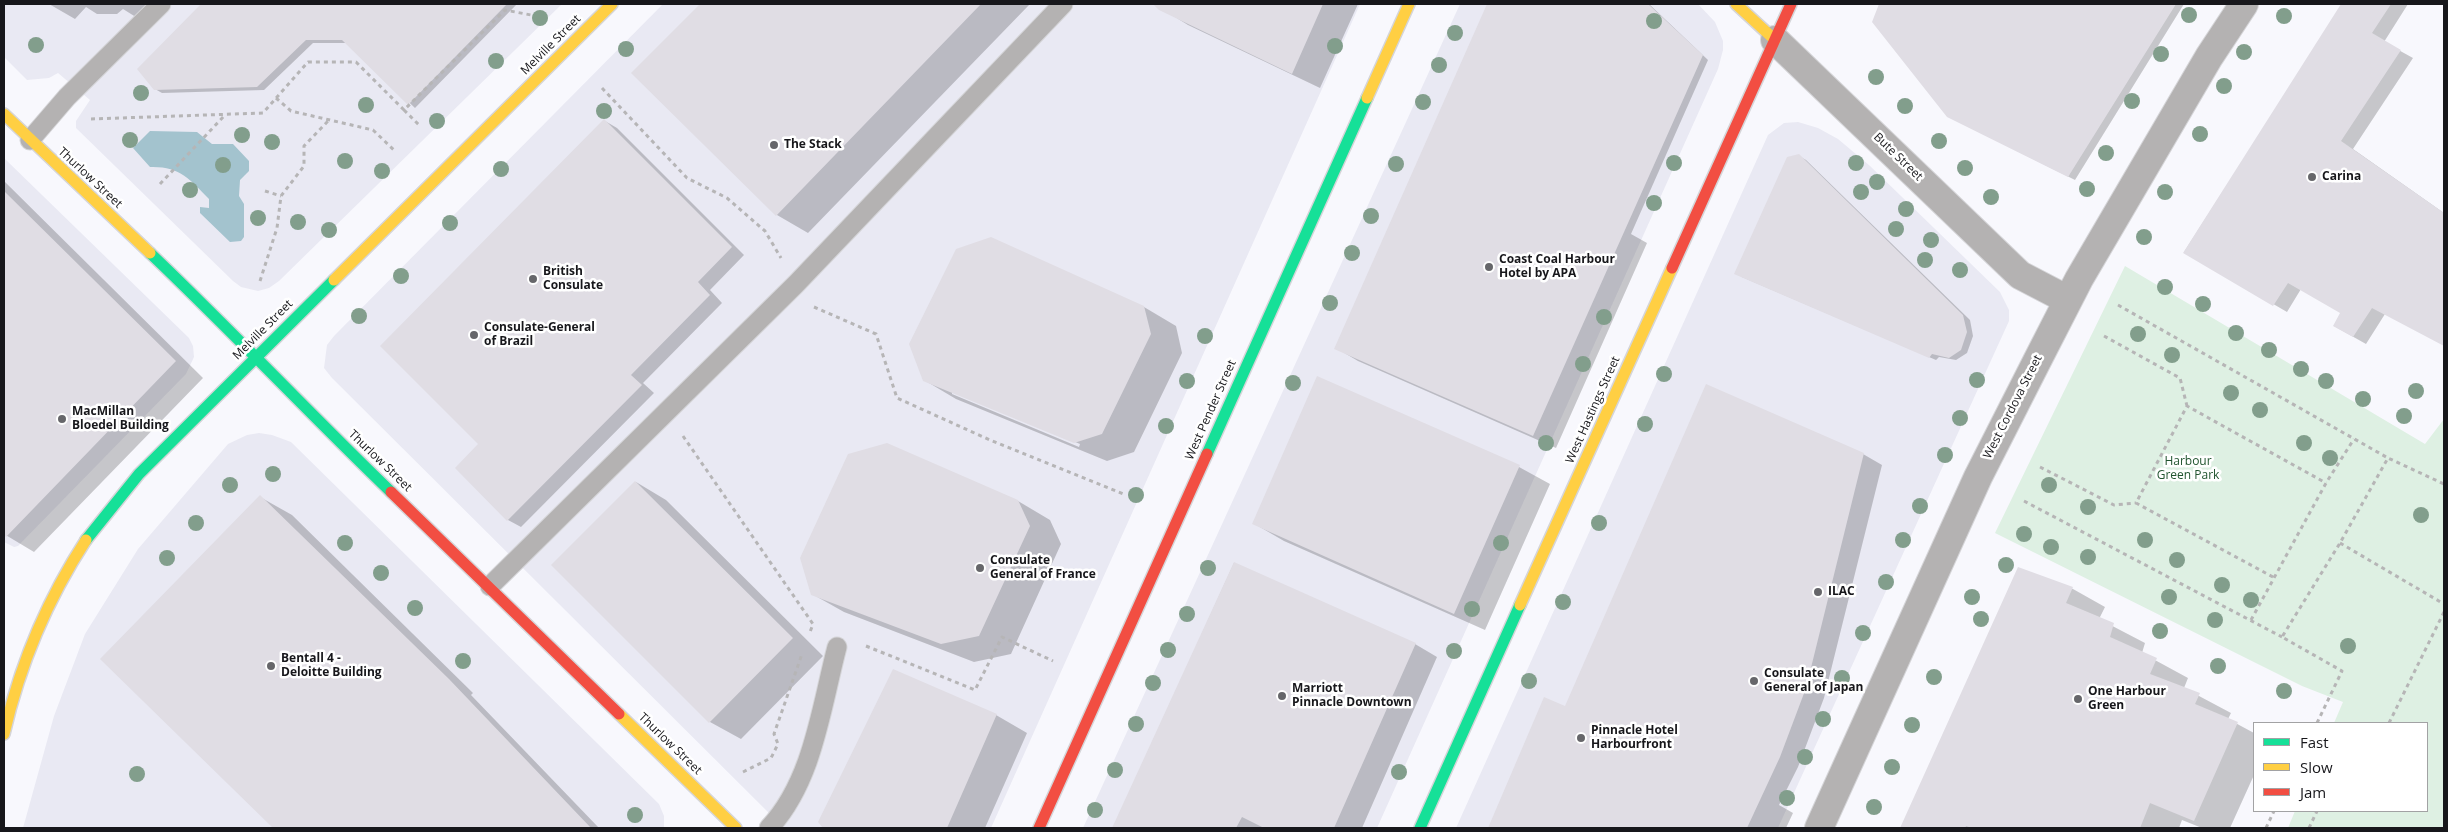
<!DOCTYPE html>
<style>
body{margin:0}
#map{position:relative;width:2448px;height:832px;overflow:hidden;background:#f8f8fd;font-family:"Open Sans",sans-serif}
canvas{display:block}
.frame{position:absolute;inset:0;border:5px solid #17171b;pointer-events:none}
.legend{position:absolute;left:2253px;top:722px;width:175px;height:90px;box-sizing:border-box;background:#fff;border:1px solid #a2a2a4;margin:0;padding:6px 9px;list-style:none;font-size:15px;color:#17171b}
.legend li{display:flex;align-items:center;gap:10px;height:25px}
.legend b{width:25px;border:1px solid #a2a2a4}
</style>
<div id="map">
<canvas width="2448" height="832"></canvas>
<div class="frame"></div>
<ul class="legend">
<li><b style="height:6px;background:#16e098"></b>Fast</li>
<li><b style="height:6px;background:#ffcf43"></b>Slow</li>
<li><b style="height:6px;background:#f24e42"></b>Jam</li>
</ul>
</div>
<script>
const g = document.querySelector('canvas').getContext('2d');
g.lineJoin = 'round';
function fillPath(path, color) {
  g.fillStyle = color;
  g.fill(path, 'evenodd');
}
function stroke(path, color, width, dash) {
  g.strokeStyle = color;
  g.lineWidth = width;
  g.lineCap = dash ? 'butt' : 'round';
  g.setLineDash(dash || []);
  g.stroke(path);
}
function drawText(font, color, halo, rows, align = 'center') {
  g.font = font + ' "Open Sans",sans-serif';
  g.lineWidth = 5;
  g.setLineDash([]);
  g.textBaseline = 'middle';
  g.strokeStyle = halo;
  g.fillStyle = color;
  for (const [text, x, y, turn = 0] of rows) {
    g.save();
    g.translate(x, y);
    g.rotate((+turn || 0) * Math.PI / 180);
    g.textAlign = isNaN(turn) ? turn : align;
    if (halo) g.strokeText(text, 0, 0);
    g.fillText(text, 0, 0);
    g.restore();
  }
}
fillPath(new Path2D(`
 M4 4H562L279 281 269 288 258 291 241 287 233 281 76 128V121L90 100 58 73 49 78 27 80 4 57Z
 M663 4H1360L991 828H784L332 378 324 368 327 345 334 336Z
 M1460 4H1698L1715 22 1723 41V50L1718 69 1377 828H1083Z
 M1798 122 1818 128 1838 139 1869 165 2000 292 2009 310V321L1778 828H1456L1768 135 1784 123Z
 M4 158 189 338 193 346 194 357 186 374 18 546 14 547 4 542Z
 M259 433 272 435 291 442 659 804 664 816V828H23L54 716 85 634 138 549 228 444 247 435Z`), '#e9e9f3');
fillPath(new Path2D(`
 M2125 266 2425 444 2444 419V828H2288L2295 811H2427V723H2334L2343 702 2302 686 1995 533Z`), '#def0e3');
fillPath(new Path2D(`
 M150 131 197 132 212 144H233L249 161V171L240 180 239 196 244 204V237L241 241 230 242 200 213V207L209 208V199C190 179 179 166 150 167L133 148Z`), '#a3c3ce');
fillPath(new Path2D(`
 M49 4H154L139 19 123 9 117 14H97L86 7 75 19Z
 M203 4H517L415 108 347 43H313L264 90 162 93 155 89 138 69Z
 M702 4H1030L808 233 777 215 633 73Z
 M1154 4H1358L1320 88 1188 25Z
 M1489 4H1649L1708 60 1631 234 1647 243 1556 448 1358 361 1336 348Z
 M1880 4H2184L2075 180 1955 120 1873 22Z
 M2343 4H2408L2384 42 2413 58 2353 149 2444 213V345L2385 314 2366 344 2334 326 2342 313 2301 289 2287 312 2184 252Z
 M605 121 617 128 744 255 710 290 722 303 643 383 654 393 521 527 508 520 480 444Z
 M1799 156 1806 160 1970 320 1973 336 1967 353 1956 360 1939 357 1936 360 1742 277Z
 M4 181 203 378 34 552 4 534Z
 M1144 307 1176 326 1182 353 1134 452 1107 461 956 399 924 380ZM952 391 1080 444 1079 447 952 394Z
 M1863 454 1882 465 1824 698 1798 767 1779 805 1793 813 1786 828H1490L1544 699 1571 711Z
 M1519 467 1550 484 1485 630 1284 541 1253 523Z
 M636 482 666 500 823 656 741 739 710 722Z
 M260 497 292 515 473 693 471 695 599 828H275L102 659Z
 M1018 501 1050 520 1061 544 1011 654 974 662 844 612 812 594Z
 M1234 563 1415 644 1437 657 1362 828H1114Z
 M2018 569 2073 589 2105 607 2099 619 2145 643 2142 653 2188 678 2184 688 2231 713 2228 719 2254 733V775L2230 828H2202L2182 820 2179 828H1901Z
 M996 715 1027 733 985 828H825L819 822Z`), '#0003');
fillPath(new Path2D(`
 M201 4H507L408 105 342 40H306L257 87 154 90 137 69Z
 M700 4H981L776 216 631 73Z
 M1153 4H1323L1292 74 1159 10Z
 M1487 4H1648L1703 55 1533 436 1334 349Z
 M1879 4H2176L2068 177 1947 117 1872 22Z
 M2341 4H2391L2372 33 2401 50 2341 141 2444 213V346L2372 308 2353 337 2333 326 2340 313 2288 283 2273 306 2183 253Z
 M604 119 732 247 698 282 710 295 631 375 642 385 507 521 455 468 478 444 380 346Z
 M1799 154 1963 315 1967 332 1961 350 1949 358 1932 354 1929 358 1734 274 1787 157Z
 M4 191 176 361 6 537 4 535Z
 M991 237 1144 306 1151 334 1102 434 1074 443 923 381 909 344 956 249Z
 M1317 376 1520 465 1454 614 1252 524Z
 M1706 384 1864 453 1806 688 1780 757 1747 828H1488L1544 697 1565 706Z
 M887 443 1018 500 1030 526 979 636 941 644 811 595 800 558 848 454Z
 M635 481 793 638 709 723 551 565Z
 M260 495 449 679 591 828H273L100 659Z
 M1234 562 1416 643 1334 828H1264L1242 817 1236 828H1112Z
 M2018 567 2073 587 2066 603 2114 623 2110 637 2157 658 2150 674 2200 693 2195 704 2238 722 2194 821 2150 803 2140 828H1972L1966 826 1965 828H1900Z
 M893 669 997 714 947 828H823L818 822Z`), '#e0dde4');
const lane = new Path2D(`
 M30 140 67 97 161 4
 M490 586 796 284 1063 4
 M769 828C813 781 821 708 837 647`);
const street = new Path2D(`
 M1775 40 2020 275 2068 300
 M1819 828 1978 477 2037 361 2079 279 2209 57 2244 4`);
const fast = new Path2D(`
 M150 253C232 331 309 413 391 492
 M1207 454 1367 98
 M86 540 139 474 334 280
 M1420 828 1520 605`);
const slow = new Path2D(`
 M1736 4 1775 40
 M1367 98 1409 4
 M4 114 150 253
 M334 280 612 4
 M1520 605 1672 268
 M619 714 736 828
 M4 734C20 664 47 600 86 540`);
const jam = new Path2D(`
 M1672 268 1791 4
 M391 492 619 714
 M1039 828 1207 454`);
stroke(lane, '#d5d5d8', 21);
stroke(street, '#d5d5d8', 30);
stroke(fast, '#d5d5d8', 14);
stroke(slow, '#d5d5d8', 14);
stroke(jam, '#d5d5d8', 14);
stroke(new Path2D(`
 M602 88 687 178 727 198 765 231 781 258
 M276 98 291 111 373 130 395 151
 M404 110 420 126
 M91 119 263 113 308 62H356L404 110 505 10 531 15
 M160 184 225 115
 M265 191 281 196
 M260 281 277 228 281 196 304 166V146L329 120
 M2118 305 2388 458
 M814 307 876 334 897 398 990 440 1126 495
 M2104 336 2180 378 2187 406
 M683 436 813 624 810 632
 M2040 467 2114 505 2136 503
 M2024 501 2282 637
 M2340 543 2444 604
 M2273 577 2136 503 2187 406 2326 483
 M2251 620 2326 483 2354 439
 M866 646 975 690 1002 637 1053 661
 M2317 723 2342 671 2282 637 2340 543 2388 458 2444 484
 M2389 723 2444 612
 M743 772 771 758 778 744 774 734 802 654
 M2266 828 2274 811
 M2309 828 2317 811`), '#b6b5b6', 3, [4, 4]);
stroke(lane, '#b4b2b2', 19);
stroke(street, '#b4b2b2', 28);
stroke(fast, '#16e098', 11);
stroke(slow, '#ffcf43', 11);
stroke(jam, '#f24e42', 11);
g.fillStyle = '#829e8c';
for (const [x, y] of [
 [2189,15],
 [2284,16],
 [540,18],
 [1654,21],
 [1455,33],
 [36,45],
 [1335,46],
 [626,49],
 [2244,52],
 [2161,54],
 [496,61],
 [1439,65],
 [1876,77],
 [2224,86],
 [141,93],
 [2132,101],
 [1423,102],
 [366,105],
 [1905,106],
 [604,111],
 [437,121],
 [2200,134],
 [242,135],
 [130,140],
 [1939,141],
 [272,142],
 [2106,153],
 [345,161],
 [1674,163],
 [1856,163],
 [1396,164],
 [223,165],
 [1965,168],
 [501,169],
 [382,171],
 [1877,182],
 [2087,189],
 [190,190],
 [1861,192],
 [2165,192],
 [1991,197],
 [1654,203],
 [1906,209],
 [1371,216],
 [258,218],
 [298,222],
 [450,223],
 [1896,229],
 [329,230],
 [2144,237],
 [1931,240],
 [1352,253],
 [1925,260],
 [1960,270],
 [401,276],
 [2165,287],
 [1330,303],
 [2203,304],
 [359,316],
 [1604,317],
 [2236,333],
 [2138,334],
 [1205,336],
 [2269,350],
 [2172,355],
 [1583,364],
 [2301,369],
 [1664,374],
 [1977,380],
 [1187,381],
 [2326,381],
 [1293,383],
 [2416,391],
 [2231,393],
 [2363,399],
 [2260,410],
 [2404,416],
 [1960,418],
 [1645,424],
 [1166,426],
 [1546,443],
 [2304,443],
 [1945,455],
 [2330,458],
 [273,474],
 [230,485],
 [2049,485],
 [1136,495],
 [1920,506],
 [2088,507],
 [2421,515],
 [196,523],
 [1599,523],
 [2024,534],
 [1903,540],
 [2145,540],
 [345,543],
 [1501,543],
 [2051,547],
 [2088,557],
 [167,558],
 [2177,560],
 [2006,565],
 [1208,568],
 [381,573],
 [1886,582],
 [2222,585],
 [1972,597],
 [2169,597],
 [2251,600],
 [1563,602],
 [415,608],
 [1472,609],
 [1187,614],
 [1981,619],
 [2215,620],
 [2160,631],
 [1863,633],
 [2348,646],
 [1168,650],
 [1454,651],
 [463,661],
 [2218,666],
 [1934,677],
 [1842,678],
 [1529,681],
 [1153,683],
 [2284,691],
 [1823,719],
 [1136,724],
 [1912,725],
 [1805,757],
 [1892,767],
 [1115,770],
 [1399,772],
 [137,774],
 [1787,798],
 [1874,807],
 [1095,810],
 [635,815]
]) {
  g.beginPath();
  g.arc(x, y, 8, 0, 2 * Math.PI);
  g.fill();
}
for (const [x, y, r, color] of [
 [774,145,5,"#66666a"],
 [2312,177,5,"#66666a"],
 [1489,267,5,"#66666a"],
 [533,279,5,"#66666a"],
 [474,335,5,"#66666a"],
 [62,419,5,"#66666a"],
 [980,568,5,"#66666a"],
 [1818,592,5,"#66666a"],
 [271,666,5,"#66666a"],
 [1754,681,5,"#66666a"],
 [1282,696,5,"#66666a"],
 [2078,699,5,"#66666a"],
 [1581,738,5,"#66666a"]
]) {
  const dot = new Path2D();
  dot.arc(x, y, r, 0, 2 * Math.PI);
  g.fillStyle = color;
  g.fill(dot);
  stroke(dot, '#fff', 2);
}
drawText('12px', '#17171b', '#fff', [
 ["Melville Street",551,45,-45],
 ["Bute Street",1898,157,44],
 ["Thurlow Street",90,178,43],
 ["Melville Street",263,330,-45],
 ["West Cordova Street",2013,407,-63],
 ["West Pender Street",1211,410,-66],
 ["West Hastings Street",1593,410,-66],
 ["Thurlow Street",380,461,44],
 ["Thurlow Street",670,744,44]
]);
drawText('bold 12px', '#17171b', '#fff', [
 ["The Stack",784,145],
 ["Carina",2322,177],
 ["Coast Coal Harbour",1499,260],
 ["Hotel by APA",1499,274],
 ["British",543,272],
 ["Consulate",543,286],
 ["Consulate-General",484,328],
 ["of Brazil",484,342],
 ["MacMillan",72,412],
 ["Bloedel Building",72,426],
 ["Consulate",990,561],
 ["General of France",990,575],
 ["ILAC",1828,592],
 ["Bentall 4 -",281,659],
 ["Deloitte Building",281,673],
 ["Consulate",1764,674],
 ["General of Japan",1764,688],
 ["Marriott",1292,689],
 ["Pinnacle Downtown",1292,703],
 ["One Harbour",2088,692],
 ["Green",2088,706],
 ["Pinnacle Hotel",1591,731],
 ["Harbourfront",1591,745]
], 'left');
drawText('12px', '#21542f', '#fff', [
 ["Harbour",2188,462],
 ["Green Park",2188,476]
]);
</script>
